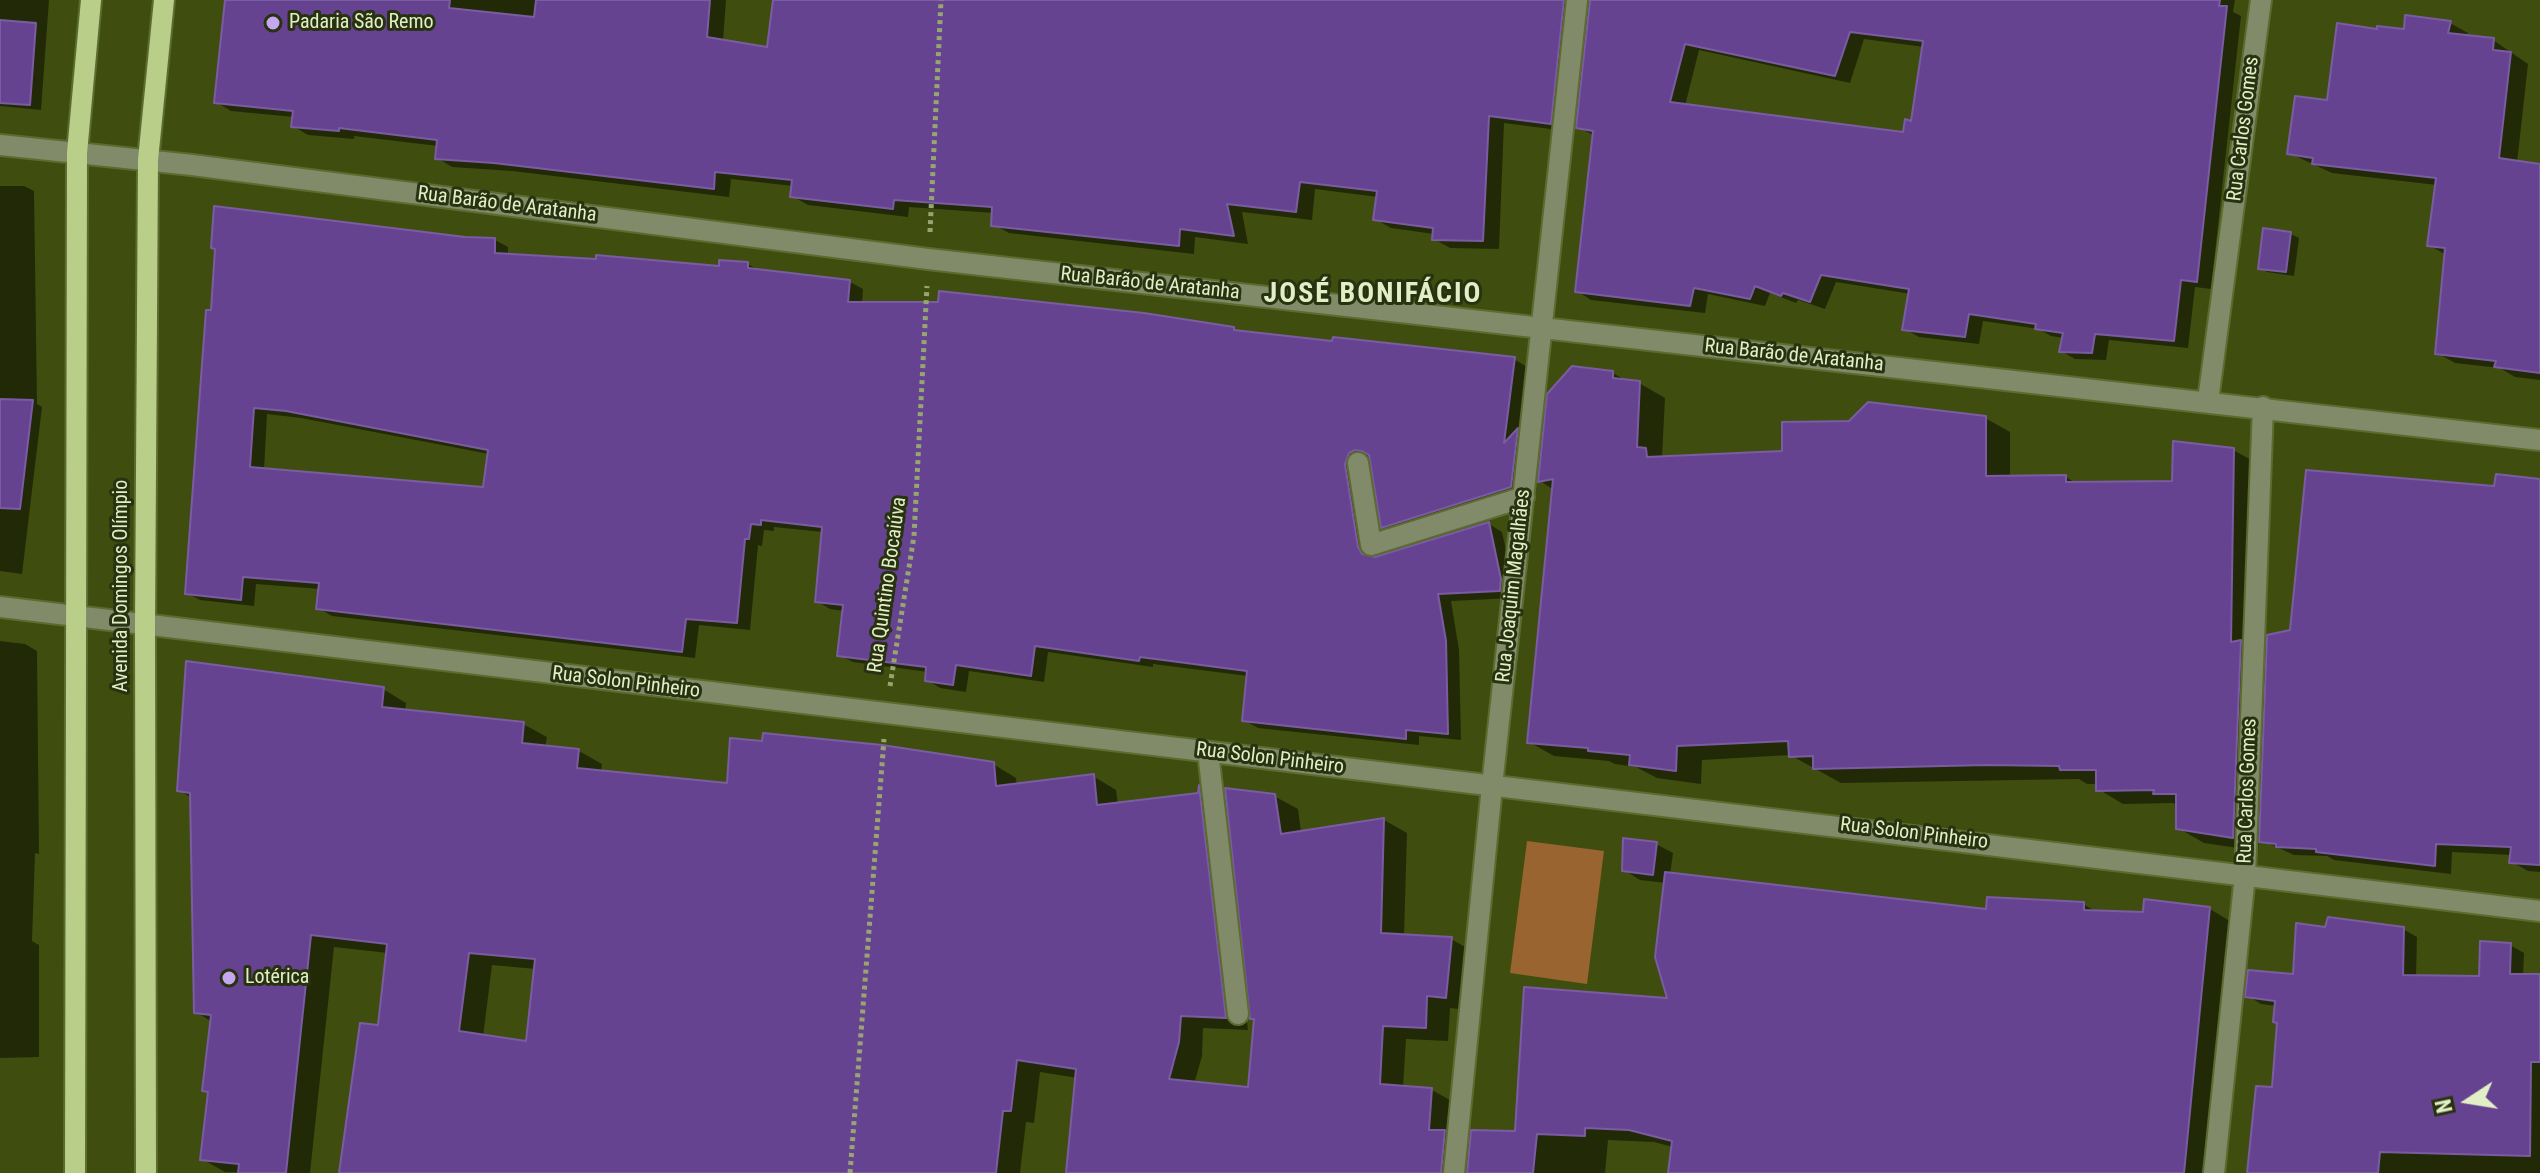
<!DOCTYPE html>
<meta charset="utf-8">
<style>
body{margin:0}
#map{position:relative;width:2540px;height:1173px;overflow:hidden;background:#3f4e0e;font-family:"Roboto Condensed",sans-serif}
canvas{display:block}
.north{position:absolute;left:2428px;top:1061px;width:80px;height:80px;-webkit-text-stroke:6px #283210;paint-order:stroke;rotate:258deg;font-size:22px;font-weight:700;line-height:32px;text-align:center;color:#e1eec6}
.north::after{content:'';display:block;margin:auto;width:28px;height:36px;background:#e1eec6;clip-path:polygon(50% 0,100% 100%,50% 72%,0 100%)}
</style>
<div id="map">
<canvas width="2540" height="1173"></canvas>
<div class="north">N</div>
</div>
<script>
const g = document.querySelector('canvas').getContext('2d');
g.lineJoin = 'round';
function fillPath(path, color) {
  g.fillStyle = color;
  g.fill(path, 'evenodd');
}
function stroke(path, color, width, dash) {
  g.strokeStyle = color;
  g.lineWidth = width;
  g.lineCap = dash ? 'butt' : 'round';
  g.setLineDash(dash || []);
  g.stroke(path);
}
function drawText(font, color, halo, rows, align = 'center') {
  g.font = font + ' "Roboto Condensed",sans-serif';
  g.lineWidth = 6;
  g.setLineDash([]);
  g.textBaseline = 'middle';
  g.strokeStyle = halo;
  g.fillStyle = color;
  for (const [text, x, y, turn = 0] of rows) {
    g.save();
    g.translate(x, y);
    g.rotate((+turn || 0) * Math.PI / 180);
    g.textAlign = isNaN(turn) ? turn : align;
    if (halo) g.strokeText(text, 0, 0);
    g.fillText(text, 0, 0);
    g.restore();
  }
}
fillPath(new Path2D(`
 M1527 841 1604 851 1587 984 1510 973Z`), '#99642f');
fillPath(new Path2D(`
 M0 0H49L41 110 0 106Z
 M227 0H726L723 41 769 49 774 0H1548L1563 2 1579 11 1566 131 1504 123 1499 249 1450 248 1434 239V234L1391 228 1375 219 1378 197 1315 189 1312 220 1242 212 1248 244 1195 237 1194 254 1009 233 993 224 994 213 909 207 908 217 808 205 792 196 793 186 731 179 729 197 512 171 452 167 437 158 438 146 354 136V139L308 135 293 126 294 117 231 111 216 102Z
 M1605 0H2235L2233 12 2241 16 2211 289 2195 287 2188 348 2109 340 2106 360 2075 359 2061 351 2064 338 2051 336 2039 329 1983 321 1979 344 1919 337 1905 329 1911 294 1836 282 1825 309 1798 300 1796 303 1770 293 1765 306 1708 294 1705 313 1591 300 1577 291 1593 135 1578 127ZM1864 39 1924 47 1913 123 1904 134 1685 106 1699 50 1850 83Z
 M2450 23 2468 33 2467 37 2493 40 2528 64 2517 163 2540 166V380L2515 377 2500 368 2455 363 2437 353 2446 255 2429 245 2437 185 2332 173 2289 153 2378 32 2405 31Z
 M0 186H24L34 191 37 404 42 407 22 574 0 571Z
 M2264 231 2291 234 2299 238 2294 276 2267 272 2260 268Z
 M465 239 495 240 508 247V255L721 268 748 264 760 271 850 282 863 289 862 304 1234 329 1240 333 1514 359 1527 367 1520 431 1531 437 1524 495 1397 535 1383 527 1371 456 1359 467 1374 559 1489 524 1502 532 1514 588 1513 598 1451 601 1459 650 1461 740 1419 736V745L1258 728 1244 720 1248 676 1153 664V667L1048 652 1044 682 969 671 966 692 940 688 927 680 928 672 853 662 839 655 844 611 830 609 817 601 823 532 774 527V531L764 530 762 546 758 545 750 630 699 625 695 658 332 616 318 608 320 589 256 584 254 606 200 600 187 593 208 312ZM267 414 301 418 489 454 485 489 264 470Z
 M1613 373 1628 382 1639 383 1665 398 1662 458 1784 453 1985 418 2010 432V478L2066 477 2077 484 2174 483 2233 450 2259 464 2256 651 2268 658 2291 632 2496 489 2540 481V872L2528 871 2512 862V855L2452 852 2451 874 2334 860 2327 856 2294 855 2259 839 2258 851 2204 843 2178 828V806L2173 803 2123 804 2098 789V784H2087L2079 779 1841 783 1790 755 1702 760 1701 784 1657 778 1636 767 1615 764 1609 761 1554 756 1529 742 1554 490 1540 481Z
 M0 641 25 644 37 651 39 854 35 853 32 941 39 945V1057L0 1058Z
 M383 689 406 703 405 712 523 724 547 737 545 748 579 751 602 764 601 773 729 785 993 764 1016 778 1017 786 1093 776 1116 790 1118 805 1200 795V788L1221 800 1248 1030 1203 1028 1202 1056 1194 1084 1250 1089 1274 796 1298 809 1301 832 1384 820 1407 833 1404 936 1451 939 1474 952 1469 1010 1450 1008 1448 1041 1406 1039 1403 1088 1432 1090 1455 1103 1452 1136 1468 1145 1465 1173H1069L1078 1078 1040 1072 1034 1123 1026 1122 1020 1173H341L380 1027 388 953 334 947 310 1173 225 1172 202 1159 210 1093 205 1090 212 1022 196 1012 190 797 179 790ZM492 965 536 969 528 1043 483 1037Z
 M1656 844 1673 853 1670 875 1988 911 2083 904 2097 912 2144 914 2210 909 2233 923 2208 1173H1772L1654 1142 1608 1140 1605 1173H1469L1669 1000 1666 883 1640 880 1624 870Z
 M2327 929H2403L2417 937 2416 977 2481 978 2510 945 2524 953 2523 976H2540V1173H2249L2273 1089 2279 1023 2276 1006 2261 1004 2248 996 2295 976Z`), '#0007');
const building = new Path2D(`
 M225 0H450L449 8 534 17 536 0H710L707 37 767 47 773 0H1564L1551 124 1489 116 1483 241 1432 240 1433 228 1373 220 1377 191 1300 182 1296 212 1227 204 1234 236 1180 229 1179 246 991 226 992 207 894 200 893 209 790 197 792 180 715 172 714 189 494 163 435 159 437 140 339 128V131L291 127 293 111 214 103Z
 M1590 0H2220L2219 6H2227L2197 282 2181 280 2174 341 2095 334 2092 353 2059 352 2063 333 2035 329 2036 324 1969 314 1965 337 1902 330 1909 289 1821 275 1810 302 1783 293 1781 296 1755 286 1750 299 1694 288 1690 306 1575 292 1593 131 1576 128ZM1850 32 1923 41 1911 121 1905 119 1903 132 1670 102 1685 44 1835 76Z
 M2405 15 2451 21 2448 33 2494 38 2493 50 2511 52 2499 158 2540 164V373L2494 367 2496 361 2435 354 2445 248 2427 246 2436 178 2312 164 2313 158 2287 154 2295 96 2327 100 2337 23 2377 29V26L2404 29Z
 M0 20 36 23 30 105 0 103Z
 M214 206 465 237 495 238V253L596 259V255L719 266V260L748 262V268L850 280 848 302H938L939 291 1144 313 1234 327V330L1332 341 1333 337 1515 357 1504 443 1518 428 1511 487 1381 528 1369 455 1362 451 1355 450 1349 453 1345 464 1358 547 1362 554 1375 557 1489 522 1501 579 1500 591 1438 594 1446 641 1448 734 1406 730V739L1242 721 1247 671 1140 657 1139 661 1035 646 1031 676 956 665 953 685 925 681 926 667 837 656 843 605 815 602 822 527 761 520V525L751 524 749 539H745L737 623 686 619 682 652 316 609 319 583 243 577 241 600 185 594 206 310H211L215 249 211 248ZM254 408 286 411 488 450 483 487 250 467Z
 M2263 228 2291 232 2286 272 2258 269Z
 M1572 366 1613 371V378L1640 381 1637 447 1646 448 1647 457 1782 451V422L1849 421 1868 402 1986 416V476L2066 475V482L2172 481 2173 441 2234 448 2231 642 2241 640 2233 838 2176 829V794H2153L2154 790 2096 791V770H2060L2059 766 1987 765 1813 769V756L1789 757 1788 741 1677 746 1676 771 1629 765 1630 755 1588 751V748L1527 743 1553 479 1538 482 1547 394Z
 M0 399 33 400 20 509 0 508Z
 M2306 470 2494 486 2496 474 2540 479V865L2509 863 2511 847 2436 844 2435 866 2316 852V849L2276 847V844L2259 842 2267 635 2290 630Z
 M186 661 384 687 382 707 524 722 522 743 579 749 577 768 727 783 730 738 762 741 763 733 882 745 994 762 996 786 1094 774 1097 805 1198 793 1199 785 1226 1018 1181 1016 1179 1042 1169 1079 1248 1087 1254 1019H1250L1225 788 1275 794 1281 834 1384 818 1381 933 1452 937 1446 998 1427 996 1426 1028 1383 1026 1380 1084 1432 1088 1429 1130H1445L1441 1173H1066L1076 1069 1017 1060 1011 1111H1003L996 1173H339L360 1023 378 1025 387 944 311 935 286 1173H238L239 1164 200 1160 208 1092 202 1091 211 1015 194 1013 190 793 177 791ZM469 953 535 959 526 1041 459 1031Z
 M1623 838 1657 842 1653 875 1622 871Z
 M1665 872 1986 909 1987 897 2084 902V910L2143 912 2144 899 2210 907 2184 1173H1668L1672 1141 1629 1130 1585 1128V1136L1537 1134 1533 1173H1467L1471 1130 1515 1131 1524 987 1667 998 1655 957Z
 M2328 917 2404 927 2403 975 2479 976 2480 941 2511 943 2510 974H2540V1062H2531L2530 1156 2380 1152 2378 1173H2247L2256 1086 2272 1087 2277 1023 2273 1022 2275 1001 2245 997 2248 970 2293 974 2296 923 2325 927Z`);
fillPath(building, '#664390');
stroke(building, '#7a5ca2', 2);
const minor = new Path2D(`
 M0 145 192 165 928 259 2540 440
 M2208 401 2261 0
 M1358 463 1371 545 1524 497
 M0 607 2540 911
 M1208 752 1238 1014
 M1454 1173 1492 786 1577 0
 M2214 1173 2245 875 2263 407`);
const major = new Path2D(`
 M75 1173 77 153 91 0
 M146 1173 145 625 148 160 164 0`);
stroke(minor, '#5c6b2f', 24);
stroke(major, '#5c6b2f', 24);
stroke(new Path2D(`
 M930 232 941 0
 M890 686 914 536 927 286
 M850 1173 884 739`), '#97a572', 5, [4, 4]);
stroke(minor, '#818b6a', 20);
stroke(major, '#b9ce89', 20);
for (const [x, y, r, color] of [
 [273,23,8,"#c5a7f1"],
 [229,978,8,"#c5a7f1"]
]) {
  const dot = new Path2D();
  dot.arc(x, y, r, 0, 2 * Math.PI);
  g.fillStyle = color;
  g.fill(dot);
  stroke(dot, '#283210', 3);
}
drawText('20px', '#e1eec6', '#283210', [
 ["Padaria São Remo",289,23],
 ["Lotérica",245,978]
], 'left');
drawText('20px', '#e1eec6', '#283210', [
 ["Rua Carlos Gomes",2244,129,-83],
 ["Rua Barão de Aratanha",507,205,7],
 ["Rua Barão de Aratanha",1150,284,6],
 ["Rua Barão de Aratanha",1794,356,6],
 ["Rua Quintino Bocaiúva",888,585,-82],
 ["Avenida Domingos Olímpio",122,586,-90],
 ["Rua Joaquim Magalhães",1514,586,-84],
 ["Rua Solon Pinheiro",626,683,7],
 ["Rua Solon Pinheiro",1270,759,7],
 ["Rua Carlos Gomes",2248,791,-88],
 ["Rua Solon Pinheiro",1914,834,7]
]);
g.letterSpacing = '2px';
drawText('bold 28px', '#e1eec6', '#283210', [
 ["JOSÉ BONIFÁCIO",1373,295]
]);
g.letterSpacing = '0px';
</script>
